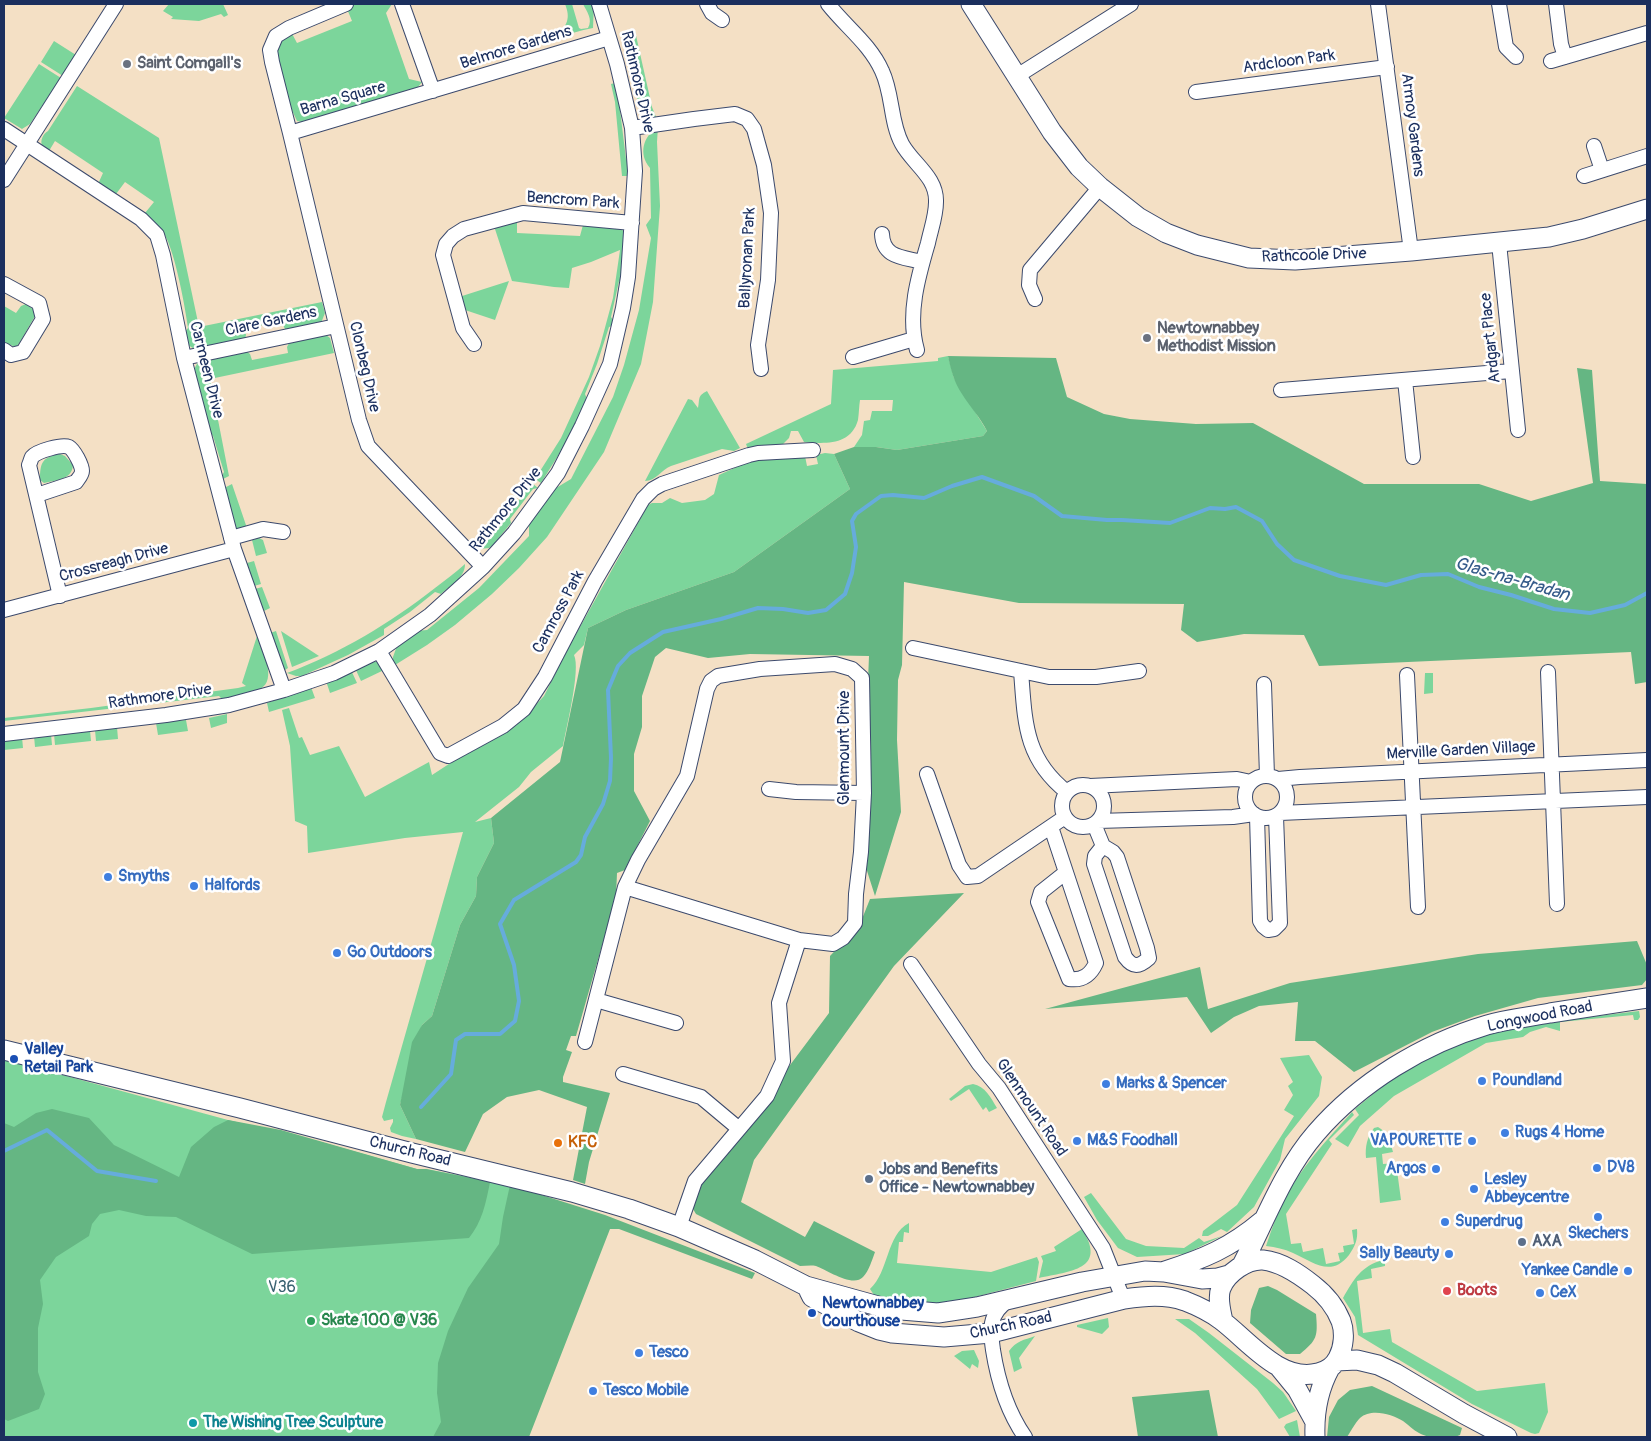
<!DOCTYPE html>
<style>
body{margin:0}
#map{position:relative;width:1651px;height:1441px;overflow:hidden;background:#f4e0c5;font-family:Pangolin,sans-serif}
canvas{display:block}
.frame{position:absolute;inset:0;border:5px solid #1b2f5e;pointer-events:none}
</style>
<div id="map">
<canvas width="1651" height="1441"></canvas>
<div class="frame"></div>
</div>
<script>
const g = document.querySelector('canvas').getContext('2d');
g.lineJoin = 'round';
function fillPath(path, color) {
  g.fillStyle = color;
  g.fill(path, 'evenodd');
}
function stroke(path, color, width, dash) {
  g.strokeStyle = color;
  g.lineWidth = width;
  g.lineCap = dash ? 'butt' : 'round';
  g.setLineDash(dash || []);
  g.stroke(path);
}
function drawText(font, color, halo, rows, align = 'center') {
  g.font = font + ' Pangolin,sans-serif';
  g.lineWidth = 5;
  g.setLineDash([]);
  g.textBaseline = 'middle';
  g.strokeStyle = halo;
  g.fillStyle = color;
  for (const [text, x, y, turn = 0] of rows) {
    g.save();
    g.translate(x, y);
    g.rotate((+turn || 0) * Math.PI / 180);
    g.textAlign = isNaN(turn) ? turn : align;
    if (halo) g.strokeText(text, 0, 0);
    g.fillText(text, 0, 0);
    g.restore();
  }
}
fillPath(new Path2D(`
 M169 4H223L228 15 224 17 221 14 199 21 171 19 173 17 163 11Z
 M345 4H392L386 13 409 79 422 82 415 91 306 123 297 121 291 108 276 57 279 41 289 28 297 43 352 21Z
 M565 4H572L579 28 581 29 588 28C593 19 587 12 583 4H594L593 28C580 30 569 35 556 37 567 25 571 19 565 4Z
 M635 31 652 107 656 117 648 116 639 106 629 60 622 36Z
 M54 41 76 55 63 76 41 62Z
 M39 64 61 78 30 124 22 129 4 118Z
 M619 82 622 98 619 102 626 159 630 162V176H622L615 102 611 84Z
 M77 86 159 138 199 327 322 302 325 313 321 323 286 331 281 321 245 329 246 335 245 339 196 350 188 345 184 333 188 328C185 306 174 244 161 229L153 227 145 218 148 215 145 213 154 202 125 182 116 194 98 184 103 173 55 141 49 151 42 146C40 140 43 134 48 131Z
 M658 127 657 142 660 206 653 302 641 364 604 452 547 537 519 568 492 594 455 625 427 645 395 665 393 662V657L398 643 415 631 427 630 479 588 529 536V523L556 488 571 479 613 397 624 365 639 310 651 238 646 225 651 218 650 168C638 154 643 136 658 127Z
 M517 221V233L580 236 583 225 615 227 624 231 623 279 619 281 611 317 613 320 612 326 609 327 597 364 585 394 587 399 569 438 541 483 535 479 561 438 589 377 600 346 613 298 620 250 591 262 572 268 569 288 554 287 512 281 494 226Z
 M509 281 495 320 462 309 459 297Z
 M26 304 33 309 35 316 20 342 17 346H13L4 342V306L16 313 21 306Z
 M326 335 330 338 334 353 210 379 229 476 219 481 224 472 213 436 206 430 192 373 198 362 246 351 250 354 252 360 288 353 287 347 289 343Z
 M948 356 954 378 987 431 983 436 897 450 876 447H854L862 435 864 421 870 420 872 411H892L893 400H860C859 406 859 413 858 420 851 445 826 444 804 442L798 431H791L789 438 783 444 748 449 746 444 831 404 833 370 938 361V358Z
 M707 391 740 448 734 451 722 449 671 466C661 470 656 481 645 481L688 399 692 400 698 408C700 399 697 396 707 391Z
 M825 453 834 454 850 489 734 572 626 610 588 628 584 645 574 655C581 669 566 729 563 746L531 772 519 787 475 822 491 818 494 843 477 877 476 896 460 925 432 1016 422 1025 400 1105 416 1139 402 1136 391 1132 390 1128 393 1122V1119L384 1121 382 1117 386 1102 463 832 405 838 308 853 307 826 295 821 290 746 282 710 289 708 299 738 302 737 310 755 339 746 365 797 429 762 432 775 529 712 544 696 566 652 648 505 652 503H662L670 498 682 503 705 500 714 494 719 475 752 460 805 456 807 466 818 464 816 455Z
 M60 454 65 456 73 465C72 480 56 480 44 483L40 480C40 463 42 457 60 454Z
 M532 483 538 488 533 489 510 519 511 523 493 545 489 548 479 549 493 534Z
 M232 484 248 531H239L236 528 222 489Z
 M259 538 263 540 267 553 256 556 252 540Z
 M254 561 261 584 254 586 247 563Z
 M465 564C465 578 451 585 441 594L435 592 410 612 384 629V635L348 655 302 676H296L287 673C341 653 390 623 435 588 445 580 455 573 465 564Z
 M262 587 270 608 264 611 255 589Z
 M276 631 288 668 285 670 283 669 270 633Z
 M281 631 319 656 292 667Z
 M257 636C262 649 278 680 260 689 249 694 234 696 222 699L219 696 4 721V718L91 708 238 688 246 686 242 683Z
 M372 661 378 662 384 670 361 681 355 668Z
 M351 670 357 683 330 693 326 681Z
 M1425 673H1433V693L1424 694Z
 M311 687 315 698 269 712 267 703Z
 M227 714V723L211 728 209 718Z
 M186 720 188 731 158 735 156 723Z
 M117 727 118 739 96 741 95 730Z
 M90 730 91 741 55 745 54 734Z
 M51 734 52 745 35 747 34 736Z
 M22 737 23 748 4 750V739Z
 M1639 1011 1640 1017 1638 1020H1634L1633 1015 1560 1022V1031L1546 1027 1530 1032 1523 1037 1486 1043 1394 1096 1360 1126 1348 1147 1335 1139 1359 1115 1355 1109 1384 1085 1402 1072 1440 1050 1499 1028Z
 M1309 1055 1322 1077 1319 1096 1285 1139 1280 1160 1254 1207 1227 1232 1221 1229 1208 1236H1202L1203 1231 1237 1205 1294 1116 1284 1110 1293 1095 1288 1086 1293 1082 1280 1058Z
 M4 1059 228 1120 314 1140 417 1169H426L510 1185 526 1437H4Z
 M973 1084C985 1086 991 1098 997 1108L989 1112 986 1107 983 1110 969 1089 951 1101 949 1099 965 1086Z
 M1352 1112 1354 1115 1329 1140 1332 1144 1286 1214 1291 1244 1301 1243 1303 1252 1323 1248 1326 1264 1340 1261 1338 1253 1344 1252 1343 1246 1354 1244 1352 1230 1357 1229C1358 1240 1355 1246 1349 1255 1331 1278 1313 1262 1293 1253 1284 1249 1276 1247 1266 1246 1271 1231 1276 1216 1283 1202 1300 1168 1327 1140 1352 1112Z
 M1378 1127C1388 1133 1390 1141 1393 1152L1382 1154 1383 1164 1396 1163 1401 1200 1380 1203 1376 1157 1366 1158C1365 1147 1367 1137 1374 1128Z
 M1091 1193 1126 1239 1146 1246 1184 1248 1199 1238 1204 1242 1222 1236 1185 1254 1137 1257 1118 1248 1097 1220 1084 1197Z
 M909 1223V1233L904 1232 903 1242H899L897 1263 991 1272 1037 1257 1039 1262 1036 1281 944 1305 888 1301 874 1295 870 1289C889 1272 886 1235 909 1223Z
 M1082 1229C1108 1270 1070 1271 1039 1278L1043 1261 1041 1256 1056 1251 1054 1247Z
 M1383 1260 1385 1262V1266L1371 1269 1372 1278 1357 1281 1363 1333 1390 1329 1392 1342 1477 1391 1545 1383 1548 1412 1539 1433 1535 1434 1531 1433 1472 1404 1358 1335 1355 1317 1343 1298C1354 1279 1361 1266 1383 1260Z
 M1108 1318 1109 1327 1102 1334 1077 1327V1325Z
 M1175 1319H1189L1209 1333 1273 1383 1283 1392 1296 1411 1279 1419 1257 1389 1195 1333Z
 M1035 1336 1019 1358 1022 1368 1014 1372 1009 1351C1016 1341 1024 1340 1035 1336Z
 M974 1350 979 1361 978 1368 972 1364 970 1369 954 1356 962 1351Z
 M1297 1420 1300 1437H1290L1284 1427 1286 1424Z`), '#7cd59b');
fillPath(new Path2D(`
 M948 356 1056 358 1067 397 1104 414 1130 419 1196 424 1253 423 1364 484H1479L1531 501 1593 483 1577 368 1592 370 1600 481 1647 484V682L1635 684 1631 652 1319 666 1304 635 1244 634 1197 642 1181 630 1184 604 1019 603 904 582 902 665 898 680 897 740 901 812 875 896 861 852 869 656 750 654 708 658 666 648 655 657 642 696V727L634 754V791L650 821 625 870 617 873 616 897 576 1036H571L566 1050 572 1052 563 1077V1082L610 1093 589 1162 585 1184 573 1180 587 1107 539 1090 507 1097 483 1114 465 1152 416 1139 400 1105 412 1042 422 1025 432 1016 460 925 476 896 477 877 494 843 491 818 560 762 588 628 626 610 734 572 850 489 834 454 854 447H876L897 450 983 436 987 431C980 417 970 407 962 394 954 382 951 370 948 356Z
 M964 893 894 966 754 1160 741 1202 805 1237 814 1221 875 1252C872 1260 869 1271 863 1277 853 1288 827 1270 816 1266 811 1265 805 1266 800 1266L696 1214 693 1209 695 1192 829 1013 830 956 860 924 870 899Z
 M1637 941 1647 965V979L1642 985 1538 998 1475 1016 1432 1032 1354 1072 1315 1041H1295L1298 1002 1259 1006 1234 1017 1211 1033 1187 997 1045 1009 1200 967 1208 1009 1290 983 1478 954Z
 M52 1109 89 1118 114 1145 179 1177 191 1147 214 1127 228 1120 281 1130 417 1169H426L490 1182C486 1203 482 1222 469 1238L252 1254 176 1217 146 1216 119 1210 100 1214 92 1224 89 1236 56 1257 40 1280 43 1304 38 1328V1372L45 1394 39 1409 8 1421 4 1419V1123L14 1127 36 1113Z
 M510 1185 605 1215 755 1273 752 1279 619 1229H610L529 1437H433L441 1422 437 1393 438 1363 448 1331 468 1288 499 1244 503 1217Z
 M1268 1286 1277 1290 1316 1314C1318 1337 1317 1340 1300 1354H1286L1250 1323 1251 1310 1259 1288Z
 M1372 1386 1462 1428 1460 1435C1449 1440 1430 1439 1419 1433 1413 1430 1409 1425 1403 1421 1392 1414 1371 1408 1360 1418 1355 1423 1351 1431 1347 1437H1327L1329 1417 1338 1400 1350 1390Z
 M1209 1390 1218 1437H1138L1132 1397Z`), '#65b683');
stroke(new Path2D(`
 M421 1107 451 1074 456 1040 465 1034H500L515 1021 519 1001 514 965 500 924 514 900 576 862 581 855 585 837 603 804 610 781 611 758 608 690 618 666 630 653 663 632 721 619 758 608 783 609 808 613 826 610 845 594 852 573 856 547 852 521 856 514 881 496 893 495 924 498 952 486 982 477 1034 496 1062 516 1107 520H1122L1170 523 1210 508 1225 509 1236 507 1262 521 1277 544 1294 560 1340 576 1386 585 1421 575 1448 574 1479 587 1511 595 1554 609 1590 613 1625 605 1647 593
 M4 1151 47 1130 97 1171 156 1181`), '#66acdc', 4);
const street = new Path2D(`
 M346 4 289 28 276 36 270 50 272 62 290 133 359 420 368 446 483 567
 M402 4 433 91
 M707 4 712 13 722 20
 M828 4C846 27 870 44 882 71 893 94 890 122 902 144 913 164 937 177 936 202 936 216 931 229 928 243 918 277 907 315 917 350
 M1378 4 1411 251
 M1499 4 1506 47 1516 57
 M1556 4 1561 44 1565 57
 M1551 61 1647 33
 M1017 76 1131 4
 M1196 92 1387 67
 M632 128 694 119 735 114 747 119 754 129 764 165 771 213 768 280 758 345 761 369
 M4 129 141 219 157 235 163 255 184 358 234 549 284 690
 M290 133 609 38
 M1594 146 1602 170
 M1584 176 1647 156
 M4 180 116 4
 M882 234C883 258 903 257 922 262
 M1499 243 1518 430
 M4 284 39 303 43 319 23 352 11 355 4 350
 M1035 299 1029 285 1030 270 1100 187
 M474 344 463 328 443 255 446 244 453 236 464 229 523 213 632 223
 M853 357 914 339
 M184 358 336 326
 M1405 380 1413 457
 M1281 390 1511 371
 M37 495 76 482C78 479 82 475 82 471 82 465 74 450 69 447 62 444 37 451 32 457 31 459 30 463 29 465L60 596
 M231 538 263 529 283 532
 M4 610 234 549
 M913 648 1049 677H1096L1139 671
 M379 651 440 753 448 756 503 726 524 709 545 677 595 581 643 499 653 489 662 484 749 455 758 453 813 450
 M835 664 852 669 862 678 864 793 861 852 856 894 855 923 843 938 833 944 799 940 625 887 638 860 687 776 707 689 711 681 718 676 760 669Z
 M1021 671C1025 721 1024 758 1067 792
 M1548 672 1557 904
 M1407 675 1418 907
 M1264 684 1267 776
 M4 734 166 715 229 705 284 690 334 673 379 651 430 615 483 567 514 533 558 473 582 426 610 364 623 308 628 277 635 171 632 128 617 64 599 4
 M927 774 959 865 967 877 978 876 1065 817
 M1245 797a21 21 0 1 1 42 0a21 21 0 1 1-42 0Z
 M1278 779 1300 777 1647 760
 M1062 806a21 21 0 1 1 42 0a21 21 0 1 1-42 0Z
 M1090 786 1237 779 1251 782
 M769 789 796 792 864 793
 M1280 813 1647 797
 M1257 816 1260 921 1263 926 1268 930 1274 929 1280 923 1276 816
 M1098 821 1233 817 1254 814
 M1094 824 1103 846 1113 852 1117 857 1147 948 1149 958C1139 967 1133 968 1125 957L1094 864 1095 856 1103 846
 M1051 827 1096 963C1091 974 1083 981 1069 979L1038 902 1041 892 1065 873
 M911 964 979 1064 999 1088 1103 1248 1120 1291 1124 1299
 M596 1000 676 1023
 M585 1042 625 887
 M623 1074 701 1097 738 1128
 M679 1227 695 1181 767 1096 783 1061 779 1003 799 940
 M1010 1299C1001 1305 994 1313 992 1323 990 1332 992 1342 993 1350 998 1382 1007 1411 1025 1437`);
const secondary = new Path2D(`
 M971 4 1052 132 1079 167 1100 187 1138 217 1166 233 1197 245 1249 258 1295 260 1411 251 1549 237 1583 229 1647 209
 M4 1050 240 1108 412 1153 572 1192 629 1209 679 1227 755 1260 806 1286 889 1309 938 1313 977 1307 1082 1282 1145 1271 1164 1272 1202 1279 1218 1278 1229 1275
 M1242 1265C1265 1221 1283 1171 1316 1133 1360 1082 1423 1044 1487 1025 1507 1019 1529 1017 1550 1013 1582 1008 1615 1003 1647 998
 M1165 1271C1203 1259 1230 1248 1262 1221
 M809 1291 812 1297 859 1322 879 1330 892 1333 944 1337 991 1333 1124 1299C1145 1296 1165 1294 1185 1301 1198 1306 1210 1312 1221 1320 1248 1340 1280 1383 1318 1373 1327 1371 1334 1366 1338 1358 1344 1347 1345 1332 1341 1321 1335 1306 1326 1295 1313 1285 1299 1274 1282 1262 1263 1260 1247 1259 1227 1273 1221 1288 1217 1298 1221 1311 1223 1321
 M1336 1361 1357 1360 1378 1365 1395 1373 1464 1414 1507 1437
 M1279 1367 1297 1389 1314 1420
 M1315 1437C1314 1412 1318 1390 1330 1368`);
stroke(street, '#3c4a6d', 16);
stroke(secondary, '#3c4a6d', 21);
stroke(street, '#fff', 14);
stroke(secondary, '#fff', 19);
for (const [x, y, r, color] of [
 [127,64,5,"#6b7280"],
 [1147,338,5,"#6b7280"],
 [108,877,5,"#3f7fe0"],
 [194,886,5,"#3f7fe0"],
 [337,953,5,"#3f7fe0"],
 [14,1059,5,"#1a4fb4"],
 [1482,1081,5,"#3f7fe0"],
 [1106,1084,5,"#3f7fe0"],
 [1505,1133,5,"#3f7fe0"],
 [1077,1141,5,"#3f7fe0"],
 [1472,1141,5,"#3f7fe0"],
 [558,1143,5,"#e8710a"],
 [1597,1168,5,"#3f7fe0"],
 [1436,1169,5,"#3f7fe0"],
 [869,1179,5,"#5c6f8a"],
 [1474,1189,5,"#3f7fe0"],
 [1598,1217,5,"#3f7fe0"],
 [1445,1222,5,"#3f7fe0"],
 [1522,1242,5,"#5c6f8a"],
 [1449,1254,5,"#3f7fe0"],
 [1628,1271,5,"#3f7fe0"],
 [1447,1291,5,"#e0444e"],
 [1540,1293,5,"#3f7fe0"],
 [812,1313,5,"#1a4fb4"],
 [311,1321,5,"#2e9e5b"],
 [639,1353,5,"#3f7fe0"],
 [593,1391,5,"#3f7fe0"],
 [193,1423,5,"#0f9aa8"]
]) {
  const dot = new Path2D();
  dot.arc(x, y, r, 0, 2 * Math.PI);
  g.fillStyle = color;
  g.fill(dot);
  stroke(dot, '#fff', 2);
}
drawText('16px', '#1b2f5e', '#fff', [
 ["Belmore Gardens",516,48,-17],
 ["Ardcloon Park",1289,62,-8],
 ["Rathmore Drive",637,82,77],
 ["Barna Square",343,99,-16],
 ["Armoy Gardens",1412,125,83],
 ["Bencrom Park",573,201,4],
 ["Rathcoole Drive",1314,256,-2],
 ["Ballyronan Park",748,258,-87],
 ["Clare Gardens",271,322,-12],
 ["Ardgart Place",1491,338,-96],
 ["Clonbeg Drive",364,367,77],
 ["Carmeen Drive",206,370,76],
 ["Rathmore Drive",506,510,-51],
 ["Crossreagh Drive",114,563,-15],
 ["Camross Park",559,612,-62],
 ["Rathmore Drive",160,697,-8],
 ["Glenmount Drive",845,748,-90],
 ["Merville Garden Village",1461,751,-3],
 ["Longwood Road",1540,1017,-11],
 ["Glenmount Road",1031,1108,56],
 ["Church Road",410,1152,14],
 ["Church Road",1011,1326,-12]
]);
drawText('bold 16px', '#5b616d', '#fff', [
 ["Saint Comgall's",137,64],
 ["Newtownabbey",1157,329],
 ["Methodist Mission",1157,347]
], 'left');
drawText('bold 16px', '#366cbe', '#fff', [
 ["Smyths",118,877],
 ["Halfords",204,886],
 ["Go Outdoors",347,953],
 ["Poundland",1492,1081],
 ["Marks & Spencer",1116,1084],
 ["Rugs 4 Home",1515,1133],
 ["M&S Foodhall",1087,1141],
 ["VAPOURETTE",1462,1141,"right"],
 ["DV8",1607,1168],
 ["Argos",1426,1169,"right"],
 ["Lesley",1484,1180],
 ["Abbeycentre",1484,1198],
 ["Superdrug",1455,1222],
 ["Skechers",1598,1234,"center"],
 ["Sally Beauty",1439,1254,"right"],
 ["Yankee Candle",1618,1271,"right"],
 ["CeX",1550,1293],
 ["Tesco",649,1353],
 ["Tesco Mobile",603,1391]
], 'left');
drawText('bold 16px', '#164399', '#fff', [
 ["Valley",24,1050],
 ["Retail Park",24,1068],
 ["Newtownabbey",822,1304],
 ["Courthouse",822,1322]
], 'left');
drawText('bold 16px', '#c56008', '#fff', [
 ["KFC",568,1143]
], 'left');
drawText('bold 16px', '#4e5e75', '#fff', [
 ["Jobs and Benefits",879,1170],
 ["Office - Newtownabbey",879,1188],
 ["AXA",1532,1242]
], 'left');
drawText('16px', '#386170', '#fff', [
 ["V36",282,1288]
]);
drawText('bold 16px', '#be3a42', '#fff', [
 ["Boots",1457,1291]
], 'left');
drawText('bold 16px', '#27864d', '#fff', [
 ["Skate 100 @ V36",321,1321]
], 'left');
drawText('bold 16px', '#0d838f', '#fff', [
 ["The Wishing Tree Sculpture",203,1423]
], 'left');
drawText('italic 18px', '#355b8a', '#fff', [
 ["Glas-na-Bradan",1512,580,16]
]);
</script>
